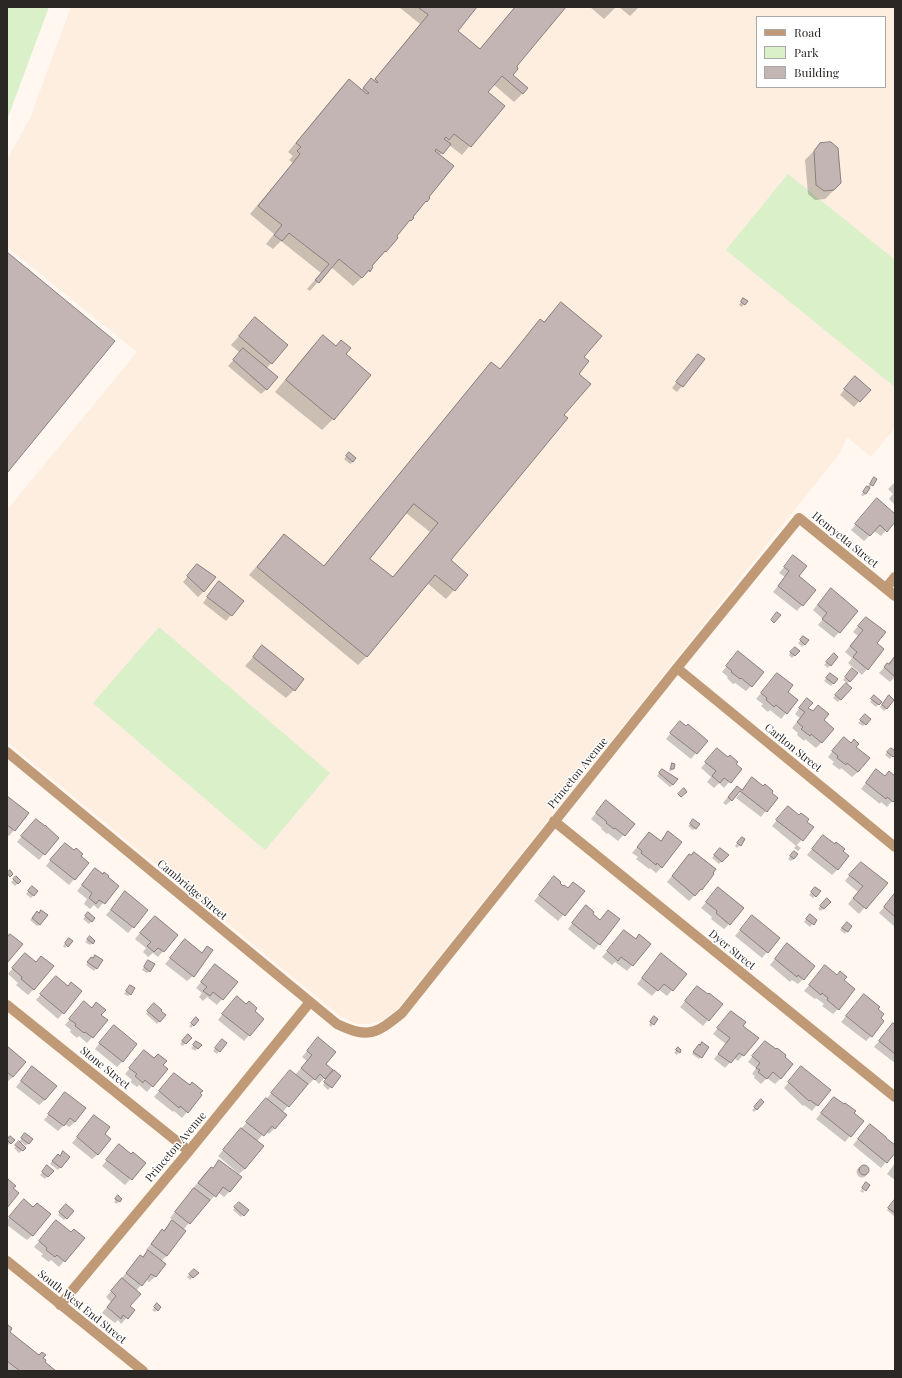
<!DOCTYPE html>
<style>
body{margin:0}
#map{position:relative;width:902px;height:1378px;overflow:hidden;background:#fff7f0;font-family:"Playfair Display",serif}
canvas{display:block}
.frame{position:absolute;inset:0;border:8px solid #2b2724;pointer-events:none}
.legend{position:absolute;left:756px;top:16px;width:130px;height:72px;box-sizing:border-box;background:#fff;border:1px solid #aaa9a7;margin:0;padding:5px 7px;list-style:none;font-size:12px;color:#2b2724}
.legend li{display:flex;align-items:center;gap:8px;height:20px}
.legend b{width:20px;border:1px solid #aaa9a7}
</style>
<div id="map">
<canvas width="902" height="1378"></canvas>
<div class="frame"></div>
<ul class="legend">
<li><b style="height:5px;background:#c09a76"></b>Road</li>
<li><b style="height:11px;background:#d9f0c9"></b>Park</li>
<li><b style="height:11px;background:#c2b5b4"></b>Building</li>
</ul>
</div>
<script>
const g = document.querySelector('canvas').getContext('2d');
g.lineJoin = 'round';
function fillPath(path, color) {
  g.fillStyle = color;
  g.fill(path, 'evenodd');
}
function stroke(path, color, width, dash) {
  g.strokeStyle = color;
  g.lineWidth = width;
  g.lineCap = dash ? 'butt' : 'round';
  g.setLineDash(dash || []);
  g.stroke(path);
}
function drawText(font, color, halo, rows, align = 'center') {
  g.font = font + ' "Playfair Display",serif';
  g.lineWidth = 3;
  g.setLineDash([]);
  g.textBaseline = 'middle';
  g.strokeStyle = halo;
  g.fillStyle = color;
  for (const [text, x, y, turn = 0] of rows) {
    g.save();
    g.translate(x, y);
    g.rotate((+turn || 0) * Math.PI / 180);
    g.textAlign = isNaN(turn) ? turn : align;
    if (halo) g.strokeText(text, 0, 0);
    g.fillText(text, 0, 0);
    g.restore();
  }
}
fillPath(new Path2D(`
 M71 7H895V428L871 457 847 437 840 453 399 1007 384 1020 370 1024H357L341 1017 7 742V510L137 352 7 247V160L30 118ZM757 17H885V87H757Z`), '#fdeee0');
fillPath(new Path2D(`
 M7 7H49L7 120Z
 M788 174 895 260V387L726 250Z
 M159 627 330 773 265 850 93 703Z`), '#d9f0c9');
fillPath(new Path2D(`
 M399 7H476L456 31 480 50 515 7H567L563 9 516 66 511 75 523 93 514 102 493 84 487 92 503 106 462 155 449 145 439 156 426 201 395 236 397 238 385 252 371 267 372 268 369 271 353 286 331 267 310 291 307 289 321 273 281 241 273 249 266 244 274 234 250 214 293 163 289 160 293 156 288 152 340 89 349 80 361 90 371 79 373 81 420 24Z
 M590 7H616L604 19Z
 M619 7H639L630 16Z
 M821 144 834 190 825 199 815 200 808 194 805 160Z
 M741 302 744 304 742 307 739 305Z
 M561 303 583 357 563 416 449 560 454 590 446 599 427 583 366 657 358 665 249 575 284 535 323 567 483 372 499 370 532 329 543 323ZM406 513 430 532 392 578 369 559Z
 M255 318 287 345 266 369 267 389 261 394 228 366 240 353 231 345Z
 M323 336 344 354 333 419 322 430 275 392 311 348Z
 M693 361 682 386 677 392 672 388Z
 M849 383 859 401 854 407 840 395Z
 M349 453 353 462 350 464 344 459Z
 M874 478 872 485 866 494 863 496 861 495Z
 M895 482V505L889 499 893 494 888 489Z
 M872 505 895 515V520L881 536 874 531 864 541 851 530Z
 M793 557 798 576 815 590 797 611 773 592 785 577 779 573Z
 M197 565 204 591 198 597 183 582Z
 M214 588 243 601 226 621 203 603Z
 M831 589 857 611 834 638 818 625 823 619 813 610Z
 M860 624 875 643 867 669 862 675 848 663 852 658 845 652 858 636 853 632Z
 M801 640 805 644 802 647 798 643Z
 M262 647 294 690 286 698 245 666Z
 M792 650 798 651 792 658 789 655Z
 M834 655 837 657 828 668 824 665Z
 M895 656V679L894 678 890 682 879 673Z
 M733 658 751 686 746 691 735 683 733 684 727 678 728 677 722 672Z
 M849 672 850 681 846 685 850 688 838 702 833 698 847 683 843 680Z
 M777 674 786 692 797 700 781 719 770 710 768 712 761 706 763 704 756 699Z
 M828 676 837 679 831 686 824 681Z
 M874 697 880 702 876 707 870 702Z
 M886 699 887 708 884 711 880 707Z
 M802 705 822 721 821 743 816 748 805 739 804 741 797 735 798 733 792 728 800 718 795 714Z
 M863 718 870 719 863 726 858 723Z
 M675 728 706 741 691 759 666 739Z
 M838 744 855 747 858 772 852 777 841 768 840 770 832 764 834 762 828 757Z
 M888 751 895 752 890 759 885 755Z
 M712 755 735 764 741 769 724 788 719 783 714 788 707 782 711 777 701 768Z
 M672 764 673 769 671 771H669L670 767Z
 M660 772 673 785 670 787 657 776Z
 M871 776 895 778V798L887 807 881 802 880 804 861 789Z
 M747 784 770 793 776 798 761 817 736 798Z
 M731 793 732 800 726 805 723 803Z
 M7 797 28 814 9 836 7 835Z
 M606 801 633 824 618 841 608 833 607 834 601 829 602 828 591 819Z
 M788 807 812 828 797 845 801 848 798 851 794 848 796 846 772 826Z
 M691 823 696 828 693 830 688 826Z
 M30 826 58 838 39 860 17 842Z
 M668 832 662 867 656 873 650 868 649 869 636 859 638 857 632 853 649 833 660 842Z
 M823 836 835 845 837 870 832 875 807 855Z
 M744 840 737 848 735 846 739 841Z
 M59 849 79 856 88 863 69 885 46 866Z
 M717 851 727 855 719 864 712 858Z
 M791 855 794 859 791 861 788 859Z
 M684 861 711 873 701 889 689 901 667 882Z
 M855 868 886 883 859 914 848 904 858 892 845 881Z
 M95 869 117 886 98 909 94 905 90 909 84 904 87 899 77 891Z
 M16 878 20 881 15 886 11 882Z
 M549 883H558L568 889 584 891 558 921 534 901Z
 M30 890 37 891 31 898 26 894Z
 M813 890 815 896 813 898 809 895Z
 M125 893 133 927 128 933 106 915Z
 M713 894 729 924 724 929 711 919 712 917 701 908Z
 M895 894V927L879 913Z
 M827 899 829 902 821 911 818 909Z
 M581 912 591 914 599 944 594 950 568 929Z
 M88 914 94 919 89 924 83 919Z
 M34 915 40 924 37 926 30 920Z
 M752 916 779 938 762 958 735 936Z
 M807 918 816 920 810 927 804 922Z
 M149 922 177 935 158 957 153 953 148 957 143 952 146 948 135 939Z
 M844 925 851 926 845 934 840 930Z
 M639 936 650 944 627 971 615 962 612 965 602 957 619 937 635 940Z
 M90 937 94 941 90 945 85 942Z
 M69 939 71 941 65 948 63 946Z
 M185 941 201 954 208 947 193 976 187 981 165 964Z
 M782 950 803 979 798 984 792 980 790 982 770 965Z
 M19 960 34 989 28 995 16 985 18 983 8 974Z
 M89 960H101L94 971 86 965Z
 M656 960 685 974 667 996 658 989 652 996 637 984Z
 M146 964 150 971 147 973 142 970Z
 M215 965 236 982 217 1005 207 997 203 1001 199 997 202 993 196 988Z
 M820 972 836 976 840 972 843 981 838 1009 833 1014 822 1006 824 1004 816 998 815 999 804 991Z
 M50 983 63 1013 58 1019 36 1000Z
 M697 987 708 1020 703 1026 680 1007Z
 M128 988 130 994 128 996 124 994Z
 M864 995 877 1009 871 1036 866 1041 841 1022Z
 M84 1002 91 1008 96 1003 100 1015 107 1020 87 1043 79 1036 77 1038 70 1032 71 1030 65 1025Z
 M231 1003 246 1005 263 1019 244 1041 218 1020Z
 M152 1007 165 1015 157 1024 146 1014Z
 M726 1018 742 1026 757 1038 738 1061 734 1058 725 1068 714 1059 726 1044 713 1034Z
 M198 1020 191 1028 189 1026 194 1021Z
 M652 1020 653 1024 651 1027 649 1025Z
 M893 1024 895 1026V1063L874 1047Z
 M108 1032 123 1061 117 1067 95 1049Z
 M185 1038H190L183 1046 180 1044Z
 M220 1043 219 1051 217 1054 213 1051Z
 M313 1044 325 1064 324 1078 319 1084 314 1079 308 1085 307 1083 282 1113 275 1128 269 1134 266 1131 257 1141 245 1169 239 1174 218 1156 285 1077 295 1075 307 1061 302 1057Z
 M194 1045H200L195 1051 191 1048Z
 M7 1047 13 1077 7 1082Z
 M697 1047 701 1057 699 1059 692 1054Z
 M759 1048 783 1057 781 1078 775 1084 767 1078 761 1084 754 1078 755 1076 752 1074 756 1068 748 1062Z
 M678 1049 680 1050 677 1055 674 1053Z
 M144 1051 162 1066 152 1086 147 1092 139 1085 137 1087 130 1082 132 1080 125 1074Z
 M27 1073 45 1100 39 1105 16 1087Z
 M796 1073 829 1090 812 1111 804 1105 803 1106 784 1088Z
 M332 1074 340 1076 328 1090 323 1085Z
 M169 1079 189 1086 187 1112 182 1118 174 1111 173 1112 154 1097Z
 M65 1093 75 1122 69 1127 65 1124 58 1131 44 1120Z
 M761 1101 763 1103 754 1112 752 1110Z
 M829 1103 853 1113 862 1121 845 1142 816 1119Z
 M94 1116 103 1134 98 1154 92 1159 72 1143Z
 M864 1131 884 1138 895 1147V1151L881 1168 853 1145Z
 M10 1137 13 1140 8 1145 7 1144V1140Z
 M23 1137 32 1139 26 1146 21 1142 20 1144 25 1148 19 1153 14 1148Z
 M114 1151 145 1163 125 1185 102 1166Z
 M55 1157H69L58 1170 50 1164Z
 M220 1161 230 1191 224 1197 218 1192 209 1202 208 1201 183 1230 167 1256 161 1261 165 1264 155 1277 149 1282 146 1279 136 1291 129 1306 134 1310 121 1324 118 1320 115 1323 102 1313 111 1302 106 1297 135 1262 140 1256 142 1257 148 1251 146 1250 157 1236 162 1230 163 1231 173 1220 170 1218 205 1173 211 1168 212 1169Z
 M895 1163V1180L887 1174Z
 M856.5 1172a5.5 5.5 0 1 1 11 0a5.5 5.5 0 1 1-11 0Z
 M47 1167 52 1171 45 1179 40 1175Z
 M8 1180 14 1186 12 1189 18 1193 7 1207Z
 M862 1189 864 1191 863 1193 860 1191Z
 M116 1199H121L117 1204 114 1202Z
 M895 1200V1217L887 1210Z
 M239 1203 247 1210 241 1217 233 1210Z
 M18 1206 33 1235 27 1240 7 1225V1220Z
 M64 1208 73 1211 64 1220 58 1215Z
 M51 1227 83 1238 59 1267 51 1260 49 1262 41 1256 43 1254 34 1247Z
 M194 1270 197 1273 190 1280 187 1277Z
 M157 1305 160 1307 155 1312 152 1310Z
 M7 1328 8 1332 42 1358 44 1362 55 1371H7Z`), '#0003');
const building = new Path2D(`
 M418 7H477L458 31 480 49 515 7H566L517 66 518 69 513 75 528 88 523 94 502 76 488 92 505 106 471 147 454 134 449 140 446 137 444 139 451 144 443 154 436 149 435 151 454 166 429 197 430 198 427 202 426 201 413 217 414 218 411 221 410 220 397 236 398 238 386 252 385 251 372 266 373 267 370 272 369 270 362 278 339 259 319 283 315 280 329 264 289 233 282 241 274 235 282 225 258 206 300 154 297 151 301 147 296 143 349 79 367 94 369 93 363 88 371 78 377 83 378 82 375 79 428 15Z
 M831 142 838 148 841 183 834 190 824 191 816 185 814 151 820 143Z
 M7 252 115 341 7 473Z
 M743 298 748 301 745 305 741 302Z
 M561 302 602 336 584 357 589 361 579 374 591 384 564 415 568 418 451 560 468 575 455 591 435 575 367 657 257 567 284 534 324 566 491 362 500 369 540 319 544 322ZM414 504 438 523 393 577 370 559Z
 M255 317 288 345 272 364 239 336Z
 M323 335 336 346 341 340 351 348 346 354 371 375 334 420 286 380Z
 M243 348 278 377 267 390 233 360Z
 M698 354 705 359 683 387 676 382Z
 M855 376 871 390 860 402 844 389Z
 M349 452 356 458 353 462 346 456Z
 M874 477 877 479 873 486 870 484Z
 M867 486 870 488 866 494 863 492Z
 M877 498 895 514V522L887 532 880 525 870 536 855 524Z
 M793 555 807 566 799 576 816 590 803 606 778 586 789 571 784 567Z
 M197 564 216 577 204 592 187 576Z
 M219 581 244 601 232 616 207 597Z
 M831 588 858 611 840 633 822 619 827 613 818 605Z
 M777 612 781 615 774 623 771 620Z
 M866 617 886 632 877 643 884 649 868 670 853 657 857 652 850 646 863 630 858 626Z
 M803 636 809 640 805 645 800 640Z
 M262 645 304 679 295 691 253 657Z
 M795 647 800 651 795 656 790 652Z
 M738 651 764 672 752 687 741 678 740 679 731 672 732 671 726 666Z
 M834 653 838 657 831 666 826 662Z
 M895 656V677L884 667 887 663 889 664Z
 M852 668 858 673 850 682 845 677Z
 M777 673 793 685 788 692 798 700 787 714 776 705 774 707 766 700 767 698 761 693Z
 M830 673 838 679 834 684 826 678Z
 M846 683 852 688 841 700 835 695Z
 M874 695 882 702 879 705 871 699Z
 M889 695 894 700 887 709 882 705Z
 M807 698 813 703 808 708 813 711 818 705 829 714 824 720 834 729 822 743 811 734 810 736 801 729 803 727 797 722 805 712 799 708Z
 M865 714 871 719 866 725 860 720Z
 M680 721 686 726 688 724 708 741 697 754 670 733Z
 M844 737 851 743 854 739 859 744 856 747 870 758 858 772 847 763 846 765 837 758 838 756 832 751Z
 M717 748 728 757 730 755 738 762 736 764 742 769 731 783 724 778 720 783 712 776 716 771 705 762Z
 M891 748 895 751V755L893 757 887 752Z
 M672 763 675 764 674 769H671Z
 M662 769 678 779 673 785 659 773Z
 M876 769 885 776 889 771 895 776V800L893 802 887 797 886 799 866 783Z
 M752 777 763 786 765 784 773 791 772 793 778 798 767 812 740 791 732 801 728 797 737 786 742 790Z
 M684 788 687 792 681 797 678 794Z
 M7 796 29 813 15 831 7 825Z
 M606 800 635 824 625 836 615 828 614 829 606 823 607 822 596 813Z
 M788 806 799 815 801 813 809 819 807 822 814 827 803 841 776 820Z
 M36 819 45 826V825L59 838 45 855 21 836Z
 M693 819 700 824 696 829 690 824Z
 M668 831 682 842 662 868 657 863 656 865 641 853 642 851 637 847 649 832 661 841Z
 M823 835 835 844 836 842 845 849 843 851 849 856 838 870 812 849Z
 M742 837 745 839 741 846 737 843Z
 M65 843 74 850 76 848 83 854 81 856 89 863 75 880 50 860Z
 M720 848 729 855 722 862 714 855Z
 M794 851 798 854 794 859 790 856Z
 M694 852 716 869 713 873 714 874 702 890 701 889 695 896 672 876 689 854 691 855Z
 M861 862 888 883 866 909 853 898 863 886 849 875Z
 M95 868 103 874 104 872 109 876 108 877 119 886 105 904 99 900 96 904 89 898 92 893 82 885Z
 M10 870 13 874 10 877 7 873Z
 M16 876 21 881 18 884 13 879Z
 M554 876 561 882 560 883 563 886 564 885 568 888 573 882 585 891 565 916 539 895Z
 M32 886 38 891 34 896 28 891Z
 M718 887 744 908 730 925 716 913 717 911 706 902Z
 M815 887 821 891 816 897 811 892Z
 M125 891 148 910 134 928 111 910Z
 M895 893V917L884 907Z
 M827 898 831 902 824 909 820 906Z
 M586 905 594 912 593 914 600 920 608 910 620 919 600 945 572 923Z
 M41 910 48 915 40 925 32 918 37 911 39 913Z
 M88 912 95 918 92 922 85 916Z
 M810 914 817 920 814 925 806 919Z
 M752 915 780 938 768 953 740 930Z
 M155 916 178 935 164 952 158 948 154 952 147 946 151 942 140 933Z
 M847 922 852 926 848 932 842 928Z
 M624 930 636 939 639 934 651 944 633 966 621 957 618 961 607 951Z
 M10 934 23 944 7 963V938Z
 M90 936 95 941 93 944 87 939Z
 M69 938 73 941 68 947 65 943Z
 M185 939 202 953 207 946 213 950 194 977 170 958Z
 M787 943 815 966 804 980 798 975 797 977 775 959Z
 M25 953 36 962 41 956 54 966 34 990 21 979 22 977 12 968Z
 M661 953 687 974 673 991 664 984 658 991 642 978Z
 M95 955 103 960 97 969 87 962 91 957 93 958Z
 M148 960 155 964 150 972 144 967Z
 M215 964 238 982 223 1000 213 992 210 996 203 991 207 987 201 982Z
 M825 965 837 975 840 971 847 977 844 980 855 989 839 1010 827 1000 828 998 822 993 821 995 809 985Z
 M56 976 68 986 71 982 82 991 64 1014 40 994Z
 M130 985 135 988 131 995 126 991Z
 M697 986 708 994 709 993 723 1004 709 1021 685 1001Z
 M864 994 880 1007 878 1009 884 1014 881 1018 884 1021 872 1037 846 1016Z
 M237 996 246 1004 249 1001 257 1008 255 1011 264 1019 250 1036 222 1014Z
 M84 1001 92 1008 96 1002 106 1010 101 1015 108 1020 93 1038 85 1032 84 1033 75 1026 76 1024 69 1019Z
 M154 1003 162 1010 161 1011 166 1015 160 1022 147 1011Z
 M731 1011 746 1022 743 1026 759 1038 744 1056 739 1053 731 1063 718 1054 730 1038 717 1028Z
 M654 1016 658 1019 654 1025 650 1022Z
 M196 1017 199 1020 194 1026 191 1023Z
 M893 1023 895 1025V1054L879 1041Z
 M114 1025 137 1044 123 1062 99 1043Z
 M188 1034 192 1038 186 1044 182 1041Z
 M318 1037 336 1052 326 1064 333 1070 325 1079 320 1074 315 1080 301 1068 312 1055 307 1051Z
 M222 1039 227 1043 220 1052 215 1048Z
 M196 1041 202 1045 198 1049 193 1045Z
 M765 1041 776 1049 777 1048 786 1055 785 1057 793 1064 781 1079 773 1072 767 1079 758 1072 760 1070 756 1068 760 1063 752 1056Z
 M702 1042 709 1047 702 1058 693 1052 699 1044 700 1045Z
 M7 1046 26 1062 13 1077 7 1072Z
 M678 1047 681 1050 680 1053 676 1050Z
 M144 1050 154 1058 158 1054 167 1061 163 1065 168 1069 153 1087 145 1080 143 1083 135 1076 137 1074 129 1068Z
 M32 1066 57 1086 45 1100 21 1081Z
 M801 1066 831 1090 818 1106 810 1100 809 1101 788 1082Z
 M290 1070 308 1084 289 1107 271 1093Z
 M334 1070 341 1076 332 1088 324 1082Z
 M174 1073 190 1085 192 1082 203 1091 200 1093 202 1095 188 1113 180 1106 179 1108 159 1091Z
 M65 1092 86 1108 75 1122 70 1118 64 1126 48 1114Z
 M834 1097 844 1104 845 1103 856 1111 854 1113 864 1121 851 1137 821 1113Z
 M266 1098 287 1115 275 1129 272 1126 264 1136 246 1122Z
 M761 1099 764 1102 757 1110 754 1107Z
 M94 1115 110 1127 105 1134 111 1139 98 1155 77 1137Z
 M870 1124 886 1137V1138L895 1145V1153L887 1163 858 1139Z
 M241 1128 264 1146 245 1169 223 1150Z
 M25 1133 33 1139 29 1144 21 1138Z
 M10 1136 15 1140 11 1144 7 1140Z
 M19 1141 26 1148 23 1151 15 1145Z
 M119 1144 131 1154 133 1152 146 1163 132 1180 106 1160Z
 M63 1151 70 1157 61 1168 52 1161 58 1154 60 1156Z
 M219 1160 242 1177 230 1192 223 1187 216 1197 198 1183 211 1167 213 1168Z
 M859 1170a5 5 0 1 1 10 0a5 5 0 1 1-10 0Z
 M47 1165 54 1171 48 1177 42 1172Z
 M8 1179 16 1186 13 1188 19 1193 7 1208Z
 M866 1182 870 1185 866 1191 862 1188Z
 M194 1188 210 1200 190 1224 175 1212Z
 M118 1195 122 1199 120 1202 115 1199Z
 M24 1199 33 1207 37 1203 51 1214 33 1236 9 1217Z
 M895 1199V1213L888 1208Z
 M239 1202 249 1210 244 1216 234 1207Z
 M66 1204 74 1211 67 1219 59 1212Z
 M56 1220 71 1232 74 1229 85 1238 65 1262 57 1255 55 1257 46 1250 47 1248 39 1241Z
 M172 1220 186 1231 167 1256 151 1244 162 1229 164 1231Z
 M148 1250 166 1264 156 1277 151 1274 142 1286 126 1273 140 1255 143 1257Z
 M194 1269 199 1273 193 1278 189 1274Z
 M122 1278 141 1294 130 1306 135 1310 128 1319 123 1315 121 1319 107 1307 116 1296 111 1291Z
 M157 1303 161 1307 158 1311 154 1307Z
 M8 1325 12 1328 10 1332 39 1355 42 1352 46 1355 43 1358 46 1360 45 1362 56 1371H20L7 1361V1327Z`);
fillPath(building, '#c2b5b4');
stroke(building, '#8b7f7d', 1);
stroke(new Path2D(`
 M886 588 895 577
 M677 668 895 847
 M7 752 337 1024C368 1039 376 1034 402 1013L677 668 799 518 895 596
 M554 821 895 1097
 M7 1005 189 1151
 M7 1261 143 1371
 M60 1305 189 1151 310 1002`), '#c09a76', 10);
drawText('11px', '#2b2724', '#fff', [
 ["Henryetta Street",845,540,39],
 ["Carlton Street",793,748,39],
 ["Princeton Avenue",578,773,-51],
 ["Cambridge Street",192,890,40],
 ["Dyer Street",732,950,39],
 ["Stone Street",105,1068,39],
 ["Princeton Avenue",176,1147,-50],
 ["South West End Street",82,1307,39]
]);
</script>
